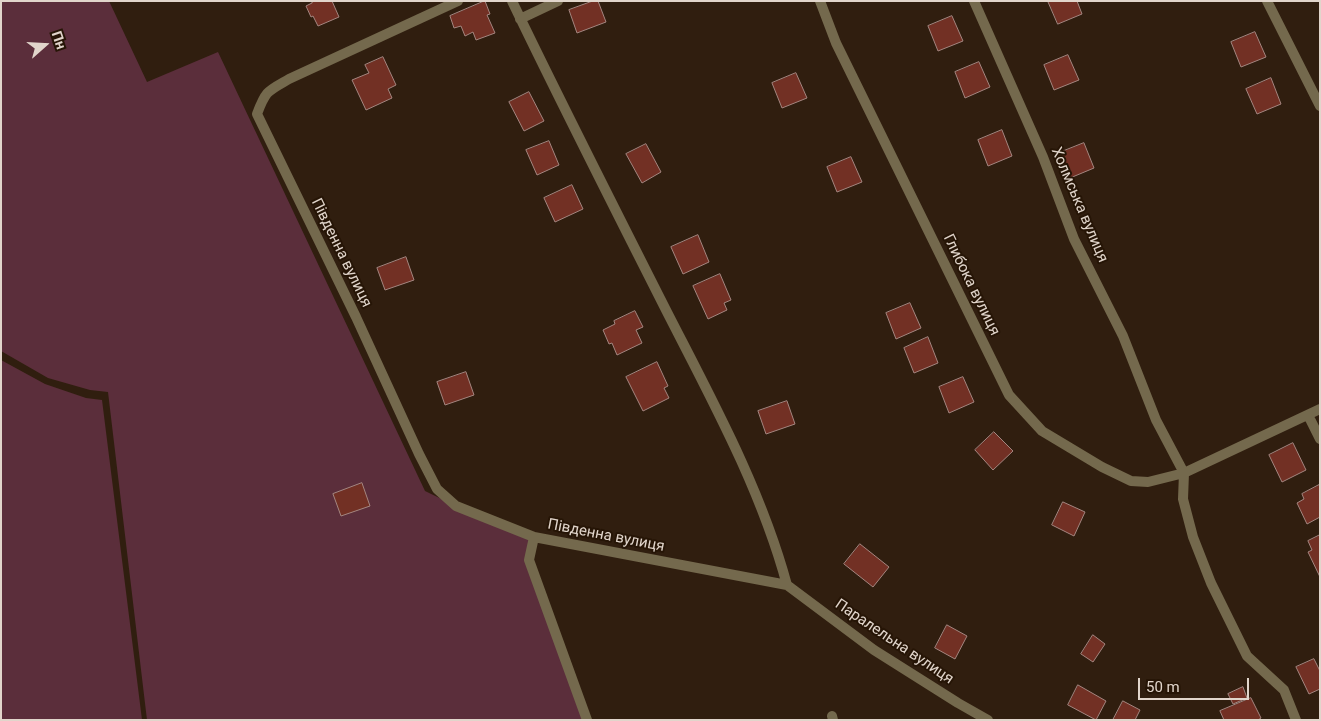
<!DOCTYPE html>
<meta charset="utf-8">
<style>
body{margin:0}
#map{position:relative;width:1321px;height:721px;overflow:hidden;background:#301e0f;font-family:Roboto,sans-serif}
canvas{display:block}
.frame{position:absolute;inset:0;border:2px solid #e1d5cb;pointer-events:none}
.north{position:absolute;left:20px;top:20px;width:50px;height:50px;-webkit-text-stroke:4px #261506;paint-order:stroke;rotate:71deg;font-size:14px;font-weight:700;line-height:20px;text-align:center;color:#e1d5cb}
.north::after{content:'';display:block;margin:auto;width:18px;height:22px;background:#e1d5cb;clip-path:polygon(50% 0,100% 100%,50% 72%,0 100%)}
.scale{position:absolute;left:1138px;top:678px;width:111px;height:22px;box-sizing:border-box;border:2px solid #e1d5cb;border-top:0;padding-left:6px;font-size:15px;line-height:18px;white-space:nowrap;color:#e1d5cb;-webkit-text-stroke:4px #261506;paint-order:stroke}
</style>
<div id="map">
<canvas width="1321" height="721"></canvas>
<div class="frame"></div>
<div class="north">Пн</div>
<div class="scale">50 m</div>
</div>
<script>
const g = document.querySelector('canvas').getContext('2d');
g.lineJoin = 'round';
function fillPath(path, color) {
  g.fillStyle = color;
  g.fill(path, 'evenodd');
}
function stroke(path, color, width, dash) {
  g.strokeStyle = color;
  g.lineWidth = width;
  g.lineCap = dash ? 'butt' : 'round';
  g.setLineDash(dash || []);
  g.stroke(path);
}
function drawText(font, color, halo, rows, align = 'center') {
  g.font = font + ' Roboto,sans-serif';
  g.lineWidth = 4;
  g.setLineDash([]);
  g.textBaseline = 'middle';
  g.strokeStyle = halo;
  g.fillStyle = color;
  for (const [text, x, y, turn = 0] of rows) {
    g.save();
    g.translate(x, y);
    g.rotate((+turn || 0) * Math.PI / 180);
    g.textAlign = isNaN(turn) ? turn : align;
    if (halo) g.strokeText(text, 0, 0);
    g.fillText(text, 0, 0);
    g.restore();
  }
}
fillPath(new Path2D(`
 M1 1H109L147 82 218 52 425 491 456 506 534 537 529 560 587 720H147L108 392 90 390 48 378 1 351Z
 M1 360 45 384 86 398 102 400 142 720H1Z`), '#5b2e3b');
const building = new Path2D(`
 M311 1H332L339 17 318 26 313 16 311 17 306 6 312 3Z
 M485 1 490 14 487 15 495 33 476 40 473 32 465 36 461 26 454 28 450 16Z
 M593 1H598L606 22 577 33 569 10Z
 M1048 1H1077L1082 14 1058 24Z
 M952 16 963 41 938 51 928 26Z
 M1255 32 1266 57 1241 67 1231 42Z
 M1068 55 1079 80 1054 90 1044 65Z
 M383 57 396 85 388 89 392 98 366 110 352 80 369 73 365 65Z
 M979 62 990 87 965 98 955 72Z
 M796 73 807 98 782 108 772 83Z
 M1271 78 1281 104 1257 114 1246 89Z
 M529 92 544 121 524 131 509 102Z
 M1002 130 1012 156 988 166 978 140Z
 M549 141 559 165 537 175 526 150Z
 M1084 143 1094 168 1070 178 1059 153Z
 M646 144 661 172 642 183 626 154Z
 M851 157 862 182 837 192 827 167Z
 M572 185 583 209 555 222 544 198Z
 M698 235 709 262 683 274 671 247Z
 M406 257 414 280 385 290 377 268Z
 M720 274 731 300 724 303 727 310 708 319 693 286Z
 M910 303 921 328 896 339 886 313Z
 M635 311 643 327 636 330 642 343 617 355 612 343 609 344 603 330 615 324 614 321Z
 M928 337 938 363 914 373 904 348Z
 M657 362 668 386 664 388 669 398 643 411 626 377Z
 M466 372 474 395 445 405 437 382Z
 M963 377 974 402 949 413 939 387Z
 M787 401 795 424 766 434 758 411Z
 M994 432 1013 451 993 470 975 450Z
 M1293 443 1306 470 1282 482 1269 455Z
 M362 483 370 506 341 516 333 494Z
 M1319 485 1320 487V517L1307 524 1297 503 1304 499 1302 494Z
 M1063 502 1085 512 1074 536 1052 525Z
 M1320 535V577L1308 552 1312 550 1308 541Z
 M860 544 889 567 873 587 844 564Z
 M947 625 967 636 955 659 935 648Z
 M1093 635 1105 644 1093 662 1081 654Z
 M1314 659 1320 671V689L1309 694 1296 667Z
 M1078 685 1106 701 1096 720 1068 705Z
 M1243 687 1247 698 1233 704 1228 694Z
 M1251 698 1261 718 1258 720H1224L1220 711Z
 M1123 701 1140 710 1135 720H1113Z`);
fillPath(building, '#723024');
stroke(building, '#a48680', 1);
stroke(new Path2D(`
 M458 1 289 79C268 91 266 90 257 114L356 317 419 454 437 489 456 506 534 537 787 585 874 650 958 703 988 720
 M512 1C562 105 615 209 667 312 712 400 761 489 787 585
 M820 1 836 43 1009 395 1042 431 1102 467 1131 481 1148 482 1184 473 1320 409
 M974 1 1043 157 1074 239 1123 336 1156 420 1184 473
 M1267 1 1320 106
 M520 19 558 1
 M1308 415 1320 439
 M1184 473 1183 499 1193 537 1211 583 1247 656 1284 690 1296 720
 M534 537 529 560 587 720
 M832 716 833 720`), '#74694d', 10);
drawText('15px', '#e1d5cb', '#261506', [
 ["Холмська вулиця",1079,205,67],
 ["Південна вулиця",341,253,64],
 ["Глибока вулиця",971,285,64],
 ["Південна вулиця",606,536,11],
 ["Паралельна вулиця",894,642,34]
]);
</script>
